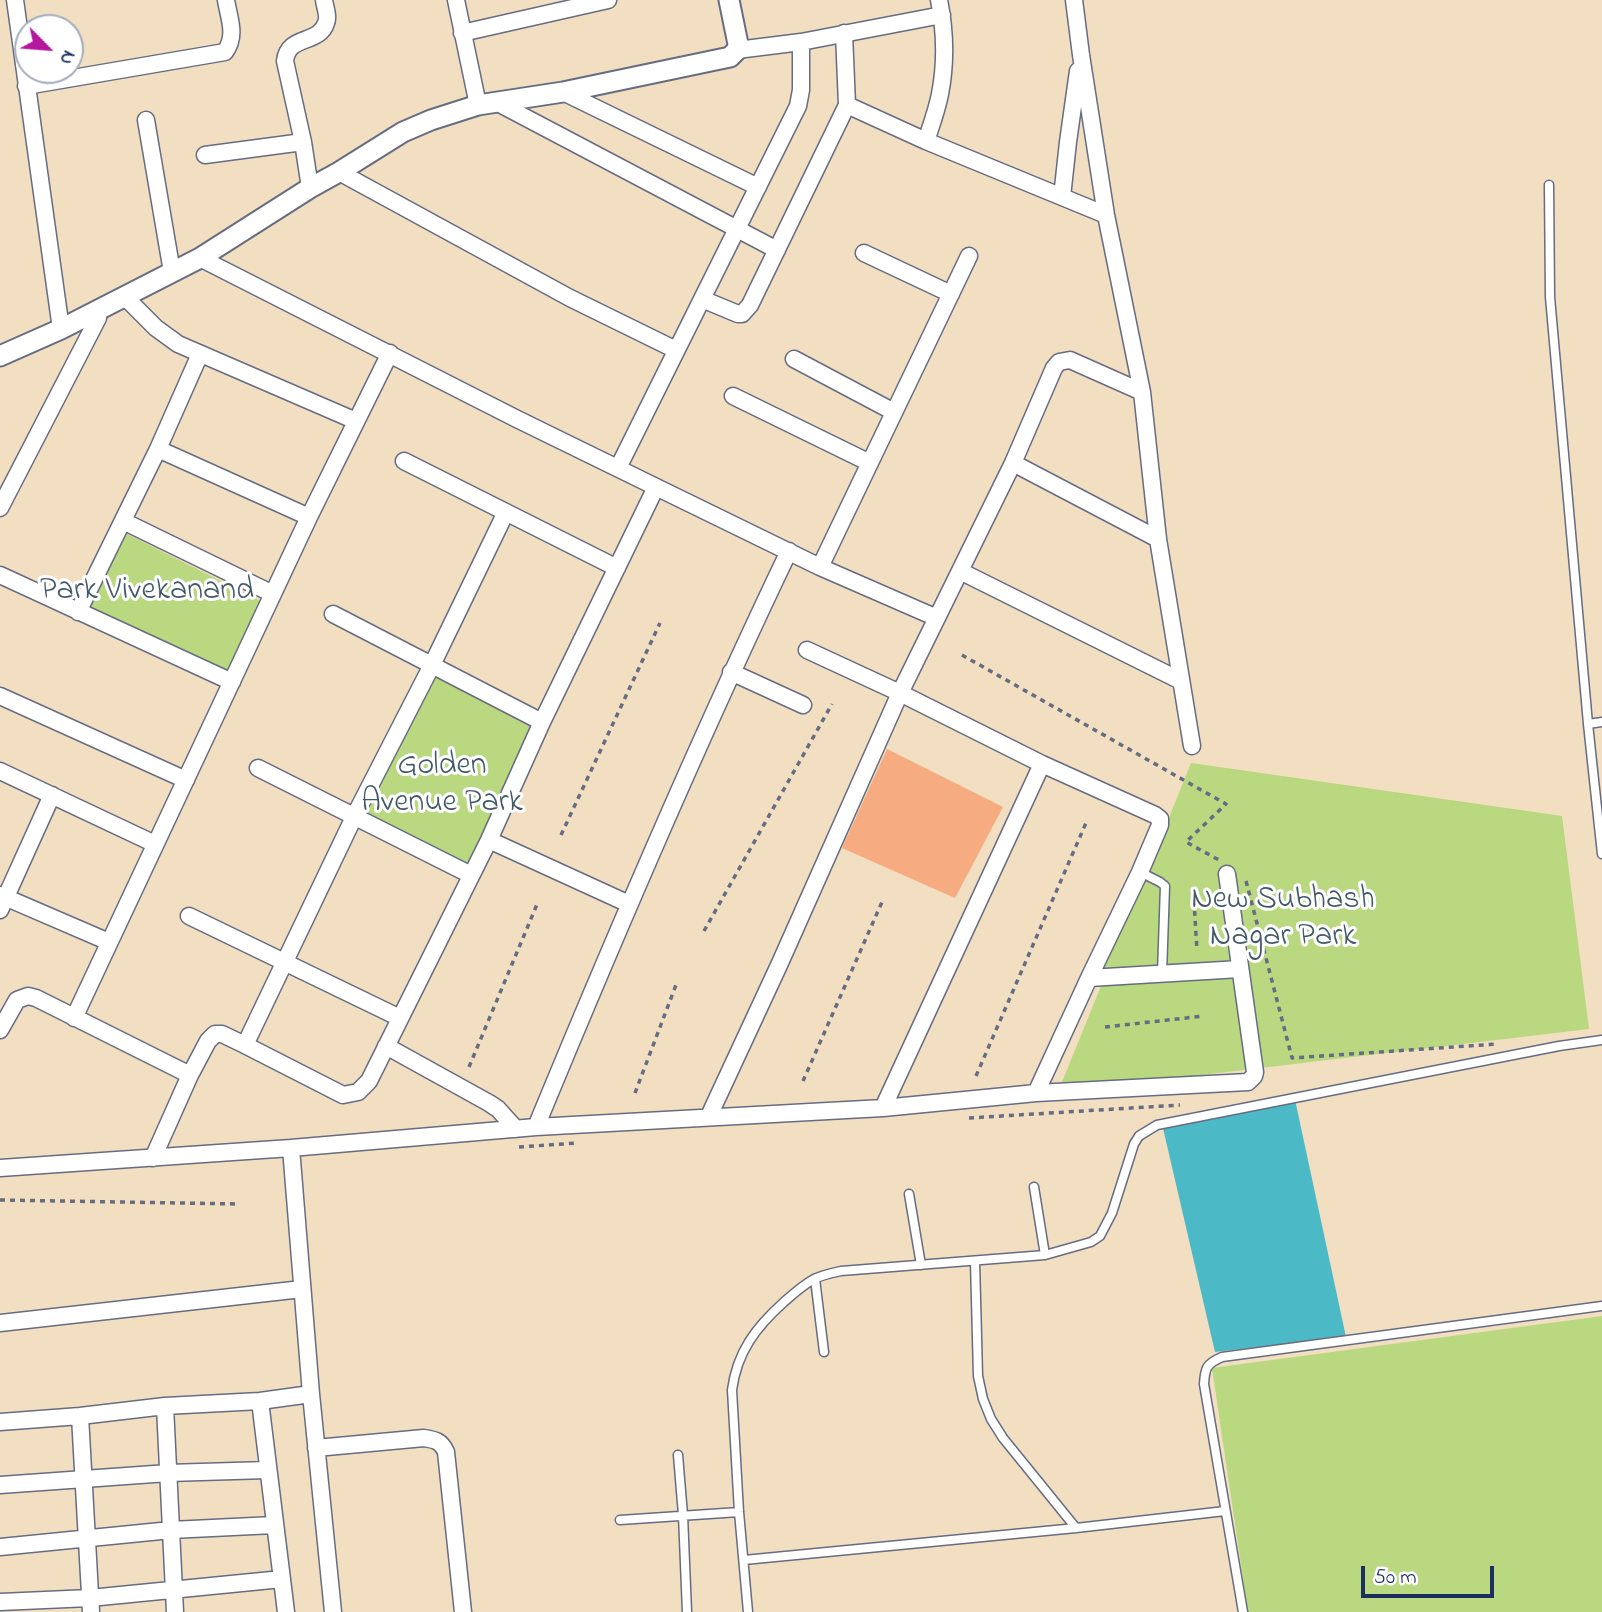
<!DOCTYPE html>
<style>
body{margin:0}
#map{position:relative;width:1602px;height:1612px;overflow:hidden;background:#f2dec1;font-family:"Indie Flower",sans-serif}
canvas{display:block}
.north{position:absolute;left:14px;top:14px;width:70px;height:70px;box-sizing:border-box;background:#fff;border:2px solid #a4acbf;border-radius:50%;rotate:115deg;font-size:19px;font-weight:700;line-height:28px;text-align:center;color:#1b2f5e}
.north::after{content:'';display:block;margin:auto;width:24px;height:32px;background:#b5179e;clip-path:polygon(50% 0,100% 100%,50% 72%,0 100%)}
.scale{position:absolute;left:1361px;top:1566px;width:133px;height:32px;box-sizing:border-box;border:4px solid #1b2f5e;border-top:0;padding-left:9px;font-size:21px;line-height:24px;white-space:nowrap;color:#1b2f5e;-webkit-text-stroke:5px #fff;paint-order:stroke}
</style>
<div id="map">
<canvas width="1602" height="1612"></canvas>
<div class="north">N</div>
<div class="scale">50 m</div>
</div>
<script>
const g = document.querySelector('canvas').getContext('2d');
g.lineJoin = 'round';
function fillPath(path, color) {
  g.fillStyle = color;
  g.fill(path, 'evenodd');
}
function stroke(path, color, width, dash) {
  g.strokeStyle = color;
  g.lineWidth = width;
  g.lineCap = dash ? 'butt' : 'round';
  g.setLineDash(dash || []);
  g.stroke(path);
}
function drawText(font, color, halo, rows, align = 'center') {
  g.font = font + ' "Indie Flower",sans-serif';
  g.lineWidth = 6;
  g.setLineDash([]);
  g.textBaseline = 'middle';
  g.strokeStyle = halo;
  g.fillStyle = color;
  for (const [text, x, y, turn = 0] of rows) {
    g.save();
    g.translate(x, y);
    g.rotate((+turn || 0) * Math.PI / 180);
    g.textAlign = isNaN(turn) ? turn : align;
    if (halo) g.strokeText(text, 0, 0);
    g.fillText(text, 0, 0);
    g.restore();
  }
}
fillPath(new Path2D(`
 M121 531 267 604 232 681 81 612Z
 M429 674 540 723 469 872 357 818Z
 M1191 763 1562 816 1589 1029 1058 1092 1105 976H1097L1146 875Z
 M1602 1316V1612H1248L1212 1368Z`), '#b9d87f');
fillPath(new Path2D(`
 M1294 1095 1346 1337 1215 1352 1162 1124Z`), '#4cbac6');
fillPath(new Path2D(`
 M887 749 1003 807 955 898 842 848Z`), '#f6ab81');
const service = new Path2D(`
 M1549 185 1550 297 1588 724 1602 854
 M1588 724 1602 722
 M1140 872 1160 882 1165 886 1162 974
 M1034 1187 1045 1255
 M909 1194 921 1265
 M975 1261 978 1376 983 1399 991 1419 1003 1438 1076 1528
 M815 1279 824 1352
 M678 1455 683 1515 687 1612
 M620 1520 739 1512
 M744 1560 1076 1528 1225 1511
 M748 1612 739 1512 732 1390C737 1352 756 1327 784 1302 793 1294 803 1285 814 1279 822 1275 832 1273 841 1271L1045 1255 1091 1242 1100 1236 1112 1213 1134 1144 1139 1136 1157 1125 1559 1046 1602 1040
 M1243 1612 1204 1384C1205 1368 1206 1364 1222 1357L1602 1306`);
const minor = new Path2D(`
 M15 0 61 329
 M456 0 478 105
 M1074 0 1081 55 1106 215 1142 392 1158 539 1192 746
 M462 33 608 0
 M737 50 801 42 942 15
 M26 86 225 52C237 35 229 19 226 0
 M563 92 758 187
 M498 103 777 250
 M847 105 926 141 1106 215
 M146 120 172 272
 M926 141C931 126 937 110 940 94 946 63 945 30 939 0
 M205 155 303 142
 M339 172 570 298 676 350
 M310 188 303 142 285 61C288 34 319 45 326 23 329 17 325 7 324 0
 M1062 197 1068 142 1078 71
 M864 253 951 294
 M200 258 517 419 656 487 820 567 937 618
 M125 297 156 328 178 344 356 421
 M702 299 738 314H742L750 305 847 105 844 33
 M794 359 894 412
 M733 396 870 463
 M158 449 309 517
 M404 461 617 568
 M1013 463 1158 539
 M618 468 798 106 801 90V42
 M0 508 98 318V311
 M123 521 273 594
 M820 567 969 256
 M960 571 1181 681
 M0 575 232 682
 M78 612 158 449 200 354
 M333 614 542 722
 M807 650 900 693 1042 764 1155 815 1160 819V825L1140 872 1089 978 1036 1093
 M731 672 803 705
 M0 696 186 780
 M258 768 471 875
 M0 771 155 844
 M489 840 629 904
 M0 895 109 942
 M0 910 52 795
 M189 916 400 1018
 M1089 978 1240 969
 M74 1018 309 517 390 353
 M0 1030 17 1000 28 996 36 998 190 1075
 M245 1045 354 817 432 665 506 512
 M386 1046 489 1103 498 1109 516 1129
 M883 1108 1042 764
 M709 1116 780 963 900 693 1013 463 1054 368 1059 362 1070 360 1142 392
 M536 1127C616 933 698 741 789 551
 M291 1148 311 1394 333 1612
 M153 1158 190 1075 208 1041 215 1034H222L245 1045 343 1095 358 1092 369 1081 489 840 542 722 656 487
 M0 1168 291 1148 536 1127 883 1108 1036 1093 1248 1082 1254 1076 1255 1072 1227 874
 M0 1323 302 1289
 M260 1401 286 1612
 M165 1406 175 1612
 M80 1416 91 1612
 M0 1422 80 1416 165 1406 260 1401 311 1394
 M316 1448 424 1438C436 1440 441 1441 446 1452L463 1612
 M0 1485 168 1473 267 1470
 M0 1547 171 1530 274 1525
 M0 1602 90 1598 282 1579`);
const tertiary = new Path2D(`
 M0 356 61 329 200 258 310 188 339 172 403 132 431 120 478 105 563 92 730 57 737 50 738 44 729 0`);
stroke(service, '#666c81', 11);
stroke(minor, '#666c81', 19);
stroke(tertiary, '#666c81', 23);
stroke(new Path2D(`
 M962 655 1226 804 1186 842 1219 860
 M561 835 660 623
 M1246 881 1292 1058 1497 1044
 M1194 901 1197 951
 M704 931 832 704
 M1105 1027 1204 1016
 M469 1067 538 902
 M976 1076 1086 823
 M803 1081 882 902
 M635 1093 676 985
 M969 1118 1180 1105
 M519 1147 577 1143
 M0 1200 238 1204`), '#666c81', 3.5, [5, 5]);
stroke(service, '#fff', 8);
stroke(minor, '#fff', 16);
stroke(tertiary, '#fff', 19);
drawText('32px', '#425966', '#fff', [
 ["Park Vivekanand",147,593],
 ["Golden",442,768],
 ["Avenue Park",442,805],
 ["New Subhash",1283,902],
 ["Nagar Park",1283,939]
]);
</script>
